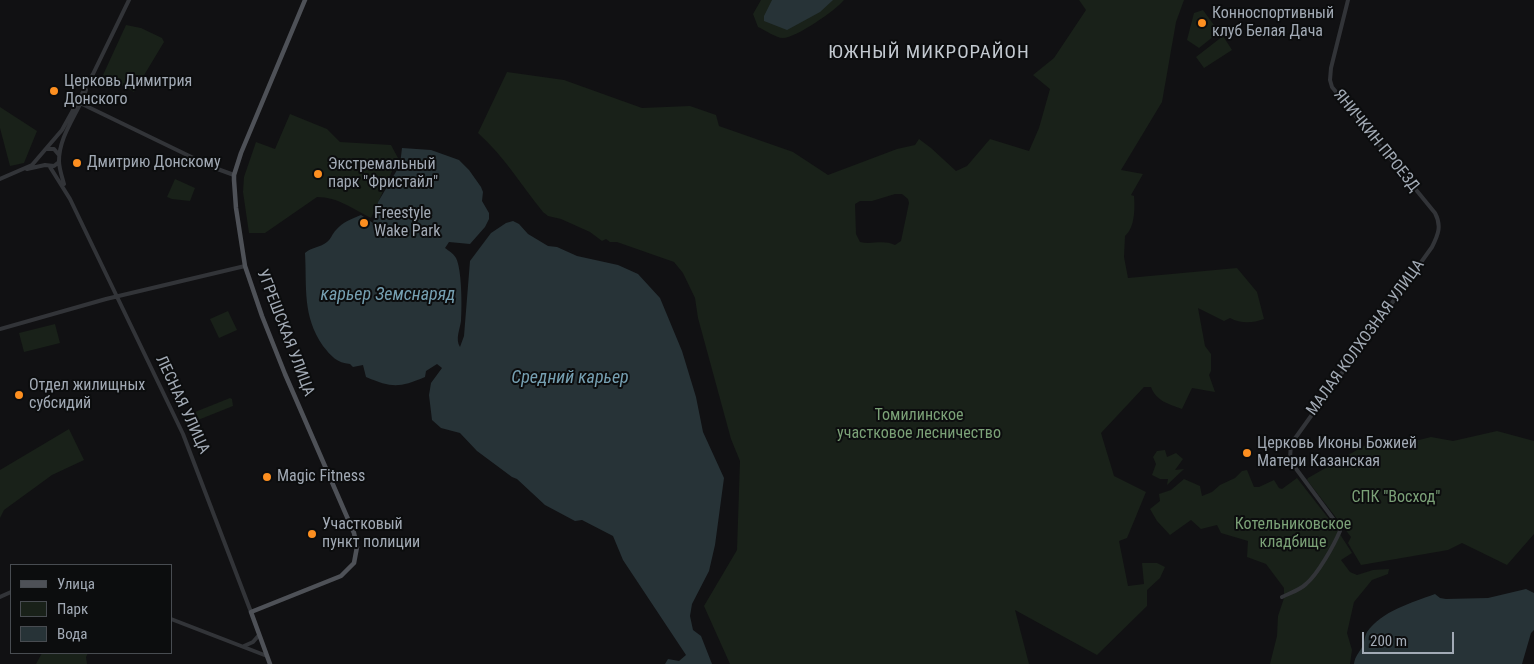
<!DOCTYPE html>
<meta charset="utf-8">
<style>
body{margin:0}
#map{position:relative;width:1534px;height:664px;overflow:hidden;background:#111113;font-family:"Roboto Condensed",sans-serif}
canvas{display:block}
.legend{position:absolute;left:10px;top:564px;width:162px;height:90px;box-sizing:border-box;background:#0c0d0e;border:1px solid #484c51;margin:0;padding:6px 9px;list-style:none;font-size:15px;color:#a2aab5}
.legend li{display:flex;align-items:center;gap:10px;height:25px}
.legend b{width:25px;border:1px solid #484c51}
.scale{position:absolute;left:1362px;top:632px;width:92px;height:22px;box-sizing:border-box;border:2px solid #a2aab5;border-top:0;padding-left:6px;font-size:15px;line-height:18px;white-space:nowrap;color:#a2aab5;-webkit-text-stroke:4px #0c0d0e;paint-order:stroke}
</style>
<div id="map">
<canvas width="1534" height="664"></canvas>
<ul class="legend">
<li><b style="height:6px;background:#4e5157"></b>Улица</li>
<li><b style="height:14px;background:#192119"></b>Парк</li>
<li><b style="height:14px;background:#273337"></b>Вода</li>
</ul>
<div class="scale">200 m</div>
</div>
<script>
const g = document.querySelector('canvas').getContext('2d');
g.lineJoin = 'round';
function fillPath(path, color) {
  g.fillStyle = color;
  g.fill(path, 'evenodd');
}
function stroke(path, color, width, dash) {
  g.strokeStyle = color;
  g.lineWidth = width;
  g.lineCap = dash ? 'butt' : 'round';
  g.setLineDash(dash || []);
  g.stroke(path);
}
function drawText(font, color, halo, rows, align = 'center') {
  g.font = font + ' "Roboto Condensed",sans-serif';
  g.lineWidth = 4;
  g.setLineDash([]);
  g.textBaseline = 'middle';
  g.strokeStyle = halo;
  g.fillStyle = color;
  for (const [text, x, y, turn = 0] of rows) {
    g.save();
    g.translate(x, y);
    g.rotate((+turn || 0) * Math.PI / 180);
    g.textAlign = isNaN(turn) ? turn : align;
    if (halo) g.strokeText(text, 0, 0);
    g.fillText(text, 0, 0);
    g.restore();
  }
}
fillPath(new Path2D(`
 M761 0H844C836 10 796 38 783 38 776 38 765 30 758 27L753 14Z
 M1079 0H1184L1176 22 1162 102 1121 170 1143 174 1131 195 1134 196C1135 208 1135 228 1125 236L1124 257 1128 278 1237 268 1257 292 1264 319C1253 323 1241 324 1230 318L1224 321 1198 308 1205 346 1211 354V371L1209 375 1215 392 1192 388 1182 409C1169 404 1156 401 1151 387H1144L1101 433 1114 476 1146 492 1127 538 1119 541 1128 586 1144 584 1142 563H1157L1165 567 1160 578 1147 590V606L1097 655 1015 610 1029 664H730L704 606 737 550 740 461 731 439 698 318 695 298 683 273 674 262 617 242H610L606 239 602 241 590 232 561 219 548 216 543 212C521 185 504 156 478 133L507 72 564 80 642 108 690 106 716 115 719 126 793 152 828 175 897 149 915 145 919 139 931 148 956 171 967 166 990 139 1029 151 1039 128 1050 89 1033 75 1054 58 1086 10ZM895 194H902L908 199 909 203 901 241 895 245C883 239 872 245 860 242L856 234 855 204 860 201H872Z
 M1203 10 1219 32 1199 48 1187 40 1194 13Z
 M126 25 141 28 162 38 164 42 134 92 103 75Z
 M1223 36 1232 50 1204 68 1196 57Z
 M0 107 37 131 24 163 10 166 0 128Z
 M290 114 327 129 340 142 391 145 398 158 371 218C353 209 338 197 317 197L265 233H249L243 192 244 177 256 142 275 149Z
 M175 179 195 188 190 201 172 199 167 197Z
 M228 311 237 330 219 338 210 319Z
 M55 324 60 343 24 352 19 333Z
 M230 398 232 399 233 406 188 424H186L185 416Z
 M69 429 84 460 52 475 4 510 0 518V470Z
 M1497 431 1534 441V534L1507 565 1462 543 1448 550 1361 565 1348 543 1351 537 1307 480 1308 478 1371 442 1384 437 1419 440 1431 437 1453 441Z
 M1165 450 1167 457 1176 453 1183 459 1175 470 1184 469 1167 485 1168 479H1160L1152 475 1156 464 1153 457 1157 451Z
 M1247 470 1254 487H1259L1274 480 1279 488 1282 489 1297 478 1336 528 1352 553 1341 560 1350 572 1357 575 1373 570 1389 569 1388 574 1372 580 1354 602 1347 633 1352 650 1350 664H1270L1277 636 1278 616 1284 598V588L1266 564 1247 557 1248 541 1221 533 1217 525 1201 529 1191 520 1170 535 1157 521 1150 509 1160 501 1159 494 1171 490 1184 479 1200 486 1202 496 1212 492 1220 485 1235 478 1242 471Z
 M42 653H88L86 657 87 664H36Z`), '#192119');
fillPath(new Path2D(`
 M772 0H833L820 12 787 30 764 21V16Z
 M402 148 431 150 459 160 469 170 481 187 483 192 482 201 489 213V219L485 227 470 244 449 242 445 248C449 251 453 253 456 258 462 270 462 307 461 321 460 329 455 339 460 347L464 336 470 261 491 233 506 223 513 221 519 224 528 234 548 246 557 247 577 256 618 265 638 274 660 298 682 351 696 397 703 432 724 478 715 545 709 571 692 604 690 616 693 630 701 636 712 664H665L668 659 679 661 686 655 623 560 613 536 582 520 575 521 545 505 517 479 512 477 477 451 460 433 441 428 432 420 429 395 431 383 442 368 437 364 426 371 425 377C399 388 392 388 366 377L363 365 353 367 350 364C337 363 331 356 323 346 302 315 307 288 305 253 312 247 319 248 327 242 331 239 332 234 336 230 343 222 351 219 361 215L373 223 378 202 400 165Z
 M1526 589 1534 593V630L1531 633 1522 664H1354C1355 656 1359 653 1362 647 1365 642 1364 637 1367 632 1382 611 1411 603 1435 594L1440 598 1446 599 1488 598Z`), '#273337');
stroke(new Path2D(`
 M80 103 212 167 234 175
 M47 149H54L59 155
 M50 167 70 199 183 434 251 612
 M27 169 45 165 54 166 59 162
 M0 179 32 165 62 130 93 74 129 0
 M64 184C62 177 59 168 59 161 59 135 78 114 86 90
 M0 329 106 299 245 266
 M0 597 11 592
 M1282 597C1290 593 1300 590 1306 584 1318 574 1334 545 1340 531L1337 524 1294 466 1290 458 1291 444 1432 247C1438 235 1442 226 1435 213L1332 87 1330 80 1331 68 1348 0
 M171 619 267 656
 M244 646 253 642 259 635`), '#323438', 4);
stroke(new Path2D(`
 M270 664 251 612 341 576 354 563 357 547 354 533 285 374 262 316 245 266 236 208 234 180V175L241 153 305 0`), '#4e5157', 4.5);
for (const [x, y, r, color] of [
 [1202,23,5,"#fd8f20"],
 [54,91,5,"#fd8f20"],
 [77,163,5,"#fd8f20"],
 [318,174,5,"#fd8f20"],
 [364,223,5,"#fd8f20"],
 [19,395,5,"#fd8f20"],
 [1247,453,5,"#fd8f20"],
 [267,477,5,"#fd8f20"],
 [312,534,5,"#fd8f20"]
]) {
  const dot = new Path2D();
  dot.arc(x, y, r, 0, 2 * Math.PI);
  g.fillStyle = color;
  g.fill(dot);
  stroke(dot, '#0c0d0e', 2);
}
drawText('16px', '#a2aab5', '#0c0d0e', [
 ["Конноспортивный",1212,14],
 ["клуб Белая Дача",1212,32],
 ["Церковь Димитрия",64,82],
 ["Донского",64,100],
 ["Дмитрию Донскому",87,163],
 ["Экстремальный",328,165],
 ["парк \"Фристайл\"",328,183],
 ["Freestyle",374,214],
 ["Wake Park",374,232],
 ["Отдел жилищных",29,386],
 ["субсидий",29,404],
 ["Церковь Иконы Божией",1257,444],
 ["Матери Казанская",1257,462],
 ["Magic Fitness",277,477],
 ["Участковый",322,525],
 ["пункт полиции",322,543]
], 'left');
drawText('16px', '#a2aab5', '#0c0d0e', [
 ["ЯНИЧКИН ПРОЕЗД",1376,141,51],
 ["УГРЕШСКАЯ УЛИЦА",285,333,69],
 ["МАЛАЯ КОЛХОЗНАЯ УЛИЦА",1366,338,-54],
 ["ЛЕСНАЯ УЛИЦА",182,405,65]
]);
drawText('16px', '#7ba177', '#0c0d0e', [
 ["Томилинское",919,416],
 ["участковое лесничество",919,434],
 ["СПК \"Восход\"",1396,498],
 ["Котельниковское",1293,525],
 ["кладбище",1293,543]
]);
drawText('italic 18px', '#76a0b2', '#0c0d0e', [
 ["карьер Земснаряд",388,295],
 ["Средний карьер",570,378]
]);
g.letterSpacing = '1px';
drawText('19px', '#c3c9d0', '#0c0d0e', [
 ["ЮЖНЫЙ МИКРОРАЙОН",929,53]
]);
g.letterSpacing = '0px';
</script>
